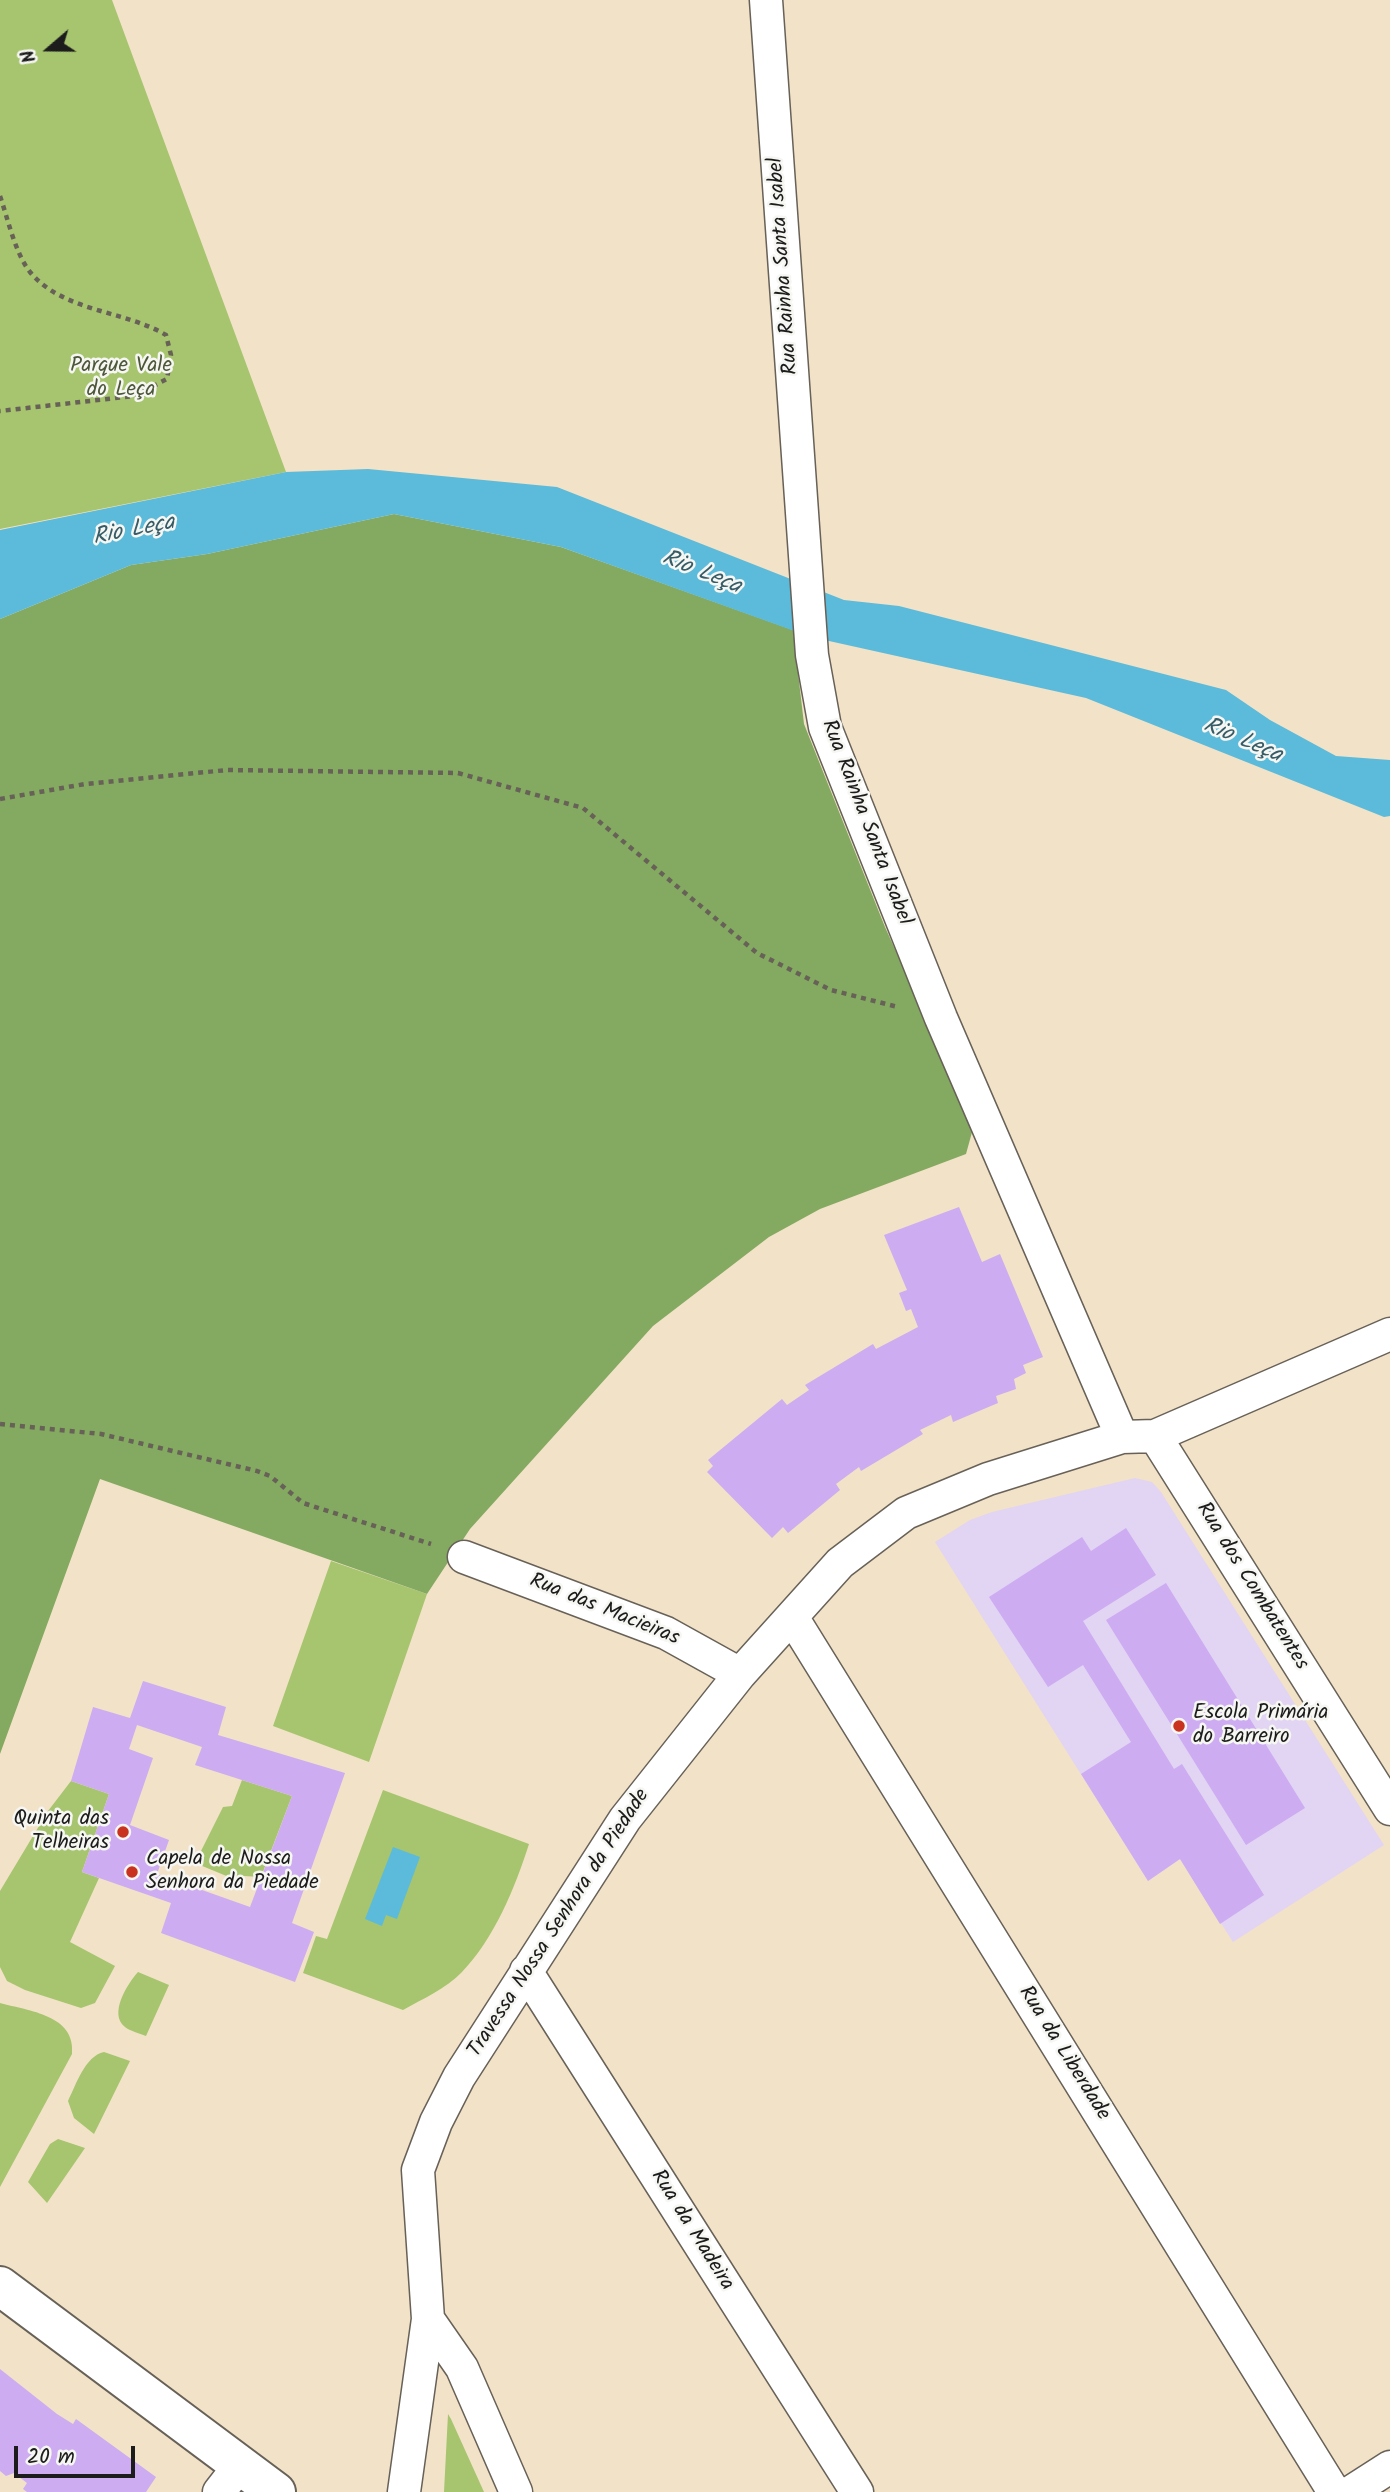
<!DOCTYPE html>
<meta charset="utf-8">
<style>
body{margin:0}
#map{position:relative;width:1390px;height:2492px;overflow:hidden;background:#f2e2c8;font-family:Kalam,sans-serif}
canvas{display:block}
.north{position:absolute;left:14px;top:14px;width:70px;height:70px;-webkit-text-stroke:5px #f6f6f2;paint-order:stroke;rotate:250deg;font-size:19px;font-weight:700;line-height:28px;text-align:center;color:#1c1c1c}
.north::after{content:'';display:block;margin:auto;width:24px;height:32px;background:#1c1c1c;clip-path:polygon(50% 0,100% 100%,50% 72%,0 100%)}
.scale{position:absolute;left:14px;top:2446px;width:121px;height:32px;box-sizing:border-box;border:4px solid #1c1c1c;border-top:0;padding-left:9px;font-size:21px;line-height:24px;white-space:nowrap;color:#1c1c1c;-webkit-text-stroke:5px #f6f6f2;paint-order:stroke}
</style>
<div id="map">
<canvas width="1390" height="2492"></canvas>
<div class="north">N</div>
<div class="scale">20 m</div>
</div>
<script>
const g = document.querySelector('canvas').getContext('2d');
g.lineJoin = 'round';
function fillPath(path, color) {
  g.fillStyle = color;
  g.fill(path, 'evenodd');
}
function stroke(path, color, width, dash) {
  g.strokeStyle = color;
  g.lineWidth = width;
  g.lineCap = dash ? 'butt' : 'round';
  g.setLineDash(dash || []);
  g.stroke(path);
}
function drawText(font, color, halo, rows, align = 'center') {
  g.font = font + ' Kalam,sans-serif';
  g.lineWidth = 5;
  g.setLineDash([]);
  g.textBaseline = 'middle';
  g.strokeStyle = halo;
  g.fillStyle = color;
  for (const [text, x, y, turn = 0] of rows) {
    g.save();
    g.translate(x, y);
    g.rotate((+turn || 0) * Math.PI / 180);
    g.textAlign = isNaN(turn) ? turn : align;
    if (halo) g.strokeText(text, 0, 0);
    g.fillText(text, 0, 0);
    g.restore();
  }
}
fillPath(new Path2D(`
 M1135 1478 1152 1482 1161 1492 1384 1845 1233 1942 1180 1859 1148 1881 935 1542 970 1520 992 1512Z`), '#e2d4f3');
fillPath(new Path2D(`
 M0 0H112L286 472 0 529Z
 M331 1561 427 1594 369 1762 273 1726Z
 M242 1780 292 1796 261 1877 244 1876 241 1882 195 1863 223 1807 232 1806Z
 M71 1781 109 1794 82 1872 99 1878 70 1942 115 1966 95 2003 81 2008 25 1990 7 1981 0 1967V1891L48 1811Z
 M383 1790 529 1844C515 1888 494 1939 462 1972 446 1989 422 1999 403 2010L303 1973 316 1936 327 1939Z
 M138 1972 169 1985 146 2036C139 2033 130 2031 125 2027 108 2014 128 1983 138 1972Z
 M0 2003C29 2011 76 2015 72 2054L0 2187Z
 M104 2052 130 2061 94 2134 74 2118 68 2101C76 2085 85 2056 104 2052Z
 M58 2139 85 2148 47 2203 28 2182 50 2144Z
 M448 2414 451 2419 484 2492H444Z`), '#a6c56e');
fillPath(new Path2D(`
 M394 514 561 547 793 630 804 724 885 927 974 1125 966 1154 820 1209 769 1237 653 1326 470 1529 427 1594 100 1479 0 1754V619L131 565 207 554Z`), '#84aa61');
fillPath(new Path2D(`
 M368 469 557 487 844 600 899 606 1226 690 1270 720 1336 756 1390 760V816L1384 817 1086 698 811 637 561 547 394 514 207 554 131 565 0 619V530L286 472Z
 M393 1847 420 1857 397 1919 386 1915 382 1926 365 1919Z`), '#5cbbda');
fillPath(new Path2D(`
 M959 1207 982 1262 1000 1254 1043 1357 1023 1365 1026 1373 1014 1379 1016 1389 996 1396 998 1403 953 1422 951 1415 920 1430 923 1434 861 1471 859 1467 836 1484 840 1490 788 1533 783 1527 772 1538 707 1472 713 1466 708 1460 782 1399 787 1405 809 1390 805 1385 873 1344 876 1349 918 1327 911 1309 906 1311 899 1293 907 1290 884 1235Z
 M1126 1528 1156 1575 1083 1621 1174 1769 1182 1764 1264 1895 1220 1924 1180 1859 1148 1881 1081 1774 1131 1742 1083 1665 1048 1687 989 1597 1082 1537 1091 1551Z
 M1166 1583 1305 1808 1246 1845 1106 1620Z
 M143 1681 226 1707 218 1735 345 1773 292 1923 314 1932 295 1982 161 1933 171 1903 82 1872 109 1794 71 1781 93 1707 130 1718ZM137 1725 202 1747 195 1765 292 1796 250 1907 157 1874 169 1840 130 1825 153 1758 129 1749Z
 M0 2369 57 2414 73 2424 76 2419 156 2477 146 2492H27L23 2489 27 2483 14 2473 6 2476 0 2471Z`), '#cdacf2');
const minor = new Path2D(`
 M766 0 812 655 825 727 941 1018 1122 1437
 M1155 1436 1390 1809
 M464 1557 666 1633 740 1674
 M792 1617 1334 2492
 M526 1971 857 2492
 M428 2319 462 2368 516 2492
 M219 2492 240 2465
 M404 2492 428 2319 418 2170 436 2122 459 2077 625 1819 740 1674 840 1563 906 1513 988 1479 1122 1437 1155 1436 1390 1334
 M1351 2492 1390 2467`);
const tertiary = new Path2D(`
 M0 2286 276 2492`);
stroke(minor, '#676158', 35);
stroke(tertiary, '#676158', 42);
stroke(new Path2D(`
 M0 196C8 219 15 253 30 272 63 312 124 310 166 335L171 355 167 379 134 396 0 411
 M0 799 85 784 227 770 458 773 583 808 757 953 831 990 898 1007
 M0 1424 101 1434 257 1471 270 1476 303 1503 431 1544`), '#676158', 4.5, [5, 5]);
stroke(minor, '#fff', 32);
stroke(tertiary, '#fff', 38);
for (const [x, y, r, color] of [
 [1179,1726,7,"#c8321e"],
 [123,1832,7,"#c8321e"],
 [132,1872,7,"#c8321e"]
]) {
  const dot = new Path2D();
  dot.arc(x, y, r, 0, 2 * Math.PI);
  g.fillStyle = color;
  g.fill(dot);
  stroke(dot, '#f6f6f2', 2.5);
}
drawText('21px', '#1c1c1c', '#f6f6f2', [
 ["Rua Rainha Santa Isabel",785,266,-94],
 ["Rua Rainha Santa Isabel",865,823,69],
 ["Rua dos Combatentes",1251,1587,58],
 ["Rua das Macieiras",604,1611,22],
 ["Travessa Nossa Senhora da Piedade",560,1924,-57],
 ["Rua da Liberdade",1063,2054,58],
 ["Rua da Madeira",691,2231,58]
]);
drawText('21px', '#4c5739', '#f6f6f2', [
 ["Parque Vale",121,367],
 ["do Leça",121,391]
]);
drawText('21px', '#1c1c1c', '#f6f6f2', [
 ["Escola Primária",1193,1714],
 ["do Barreiro",1193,1738],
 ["Quinta das",109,1820,"right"],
 ["Telheiras",109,1844,"right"],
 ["Capela de Nossa",146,1860],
 ["Senhora da Piedade",146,1884]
], 'left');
drawText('italic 23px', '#365c68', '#f6f6f2', [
 ["Rio Leça",134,532,-11],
 ["Rio Leça",701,574,22],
 ["Rio Leça",1242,742,23]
]);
</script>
